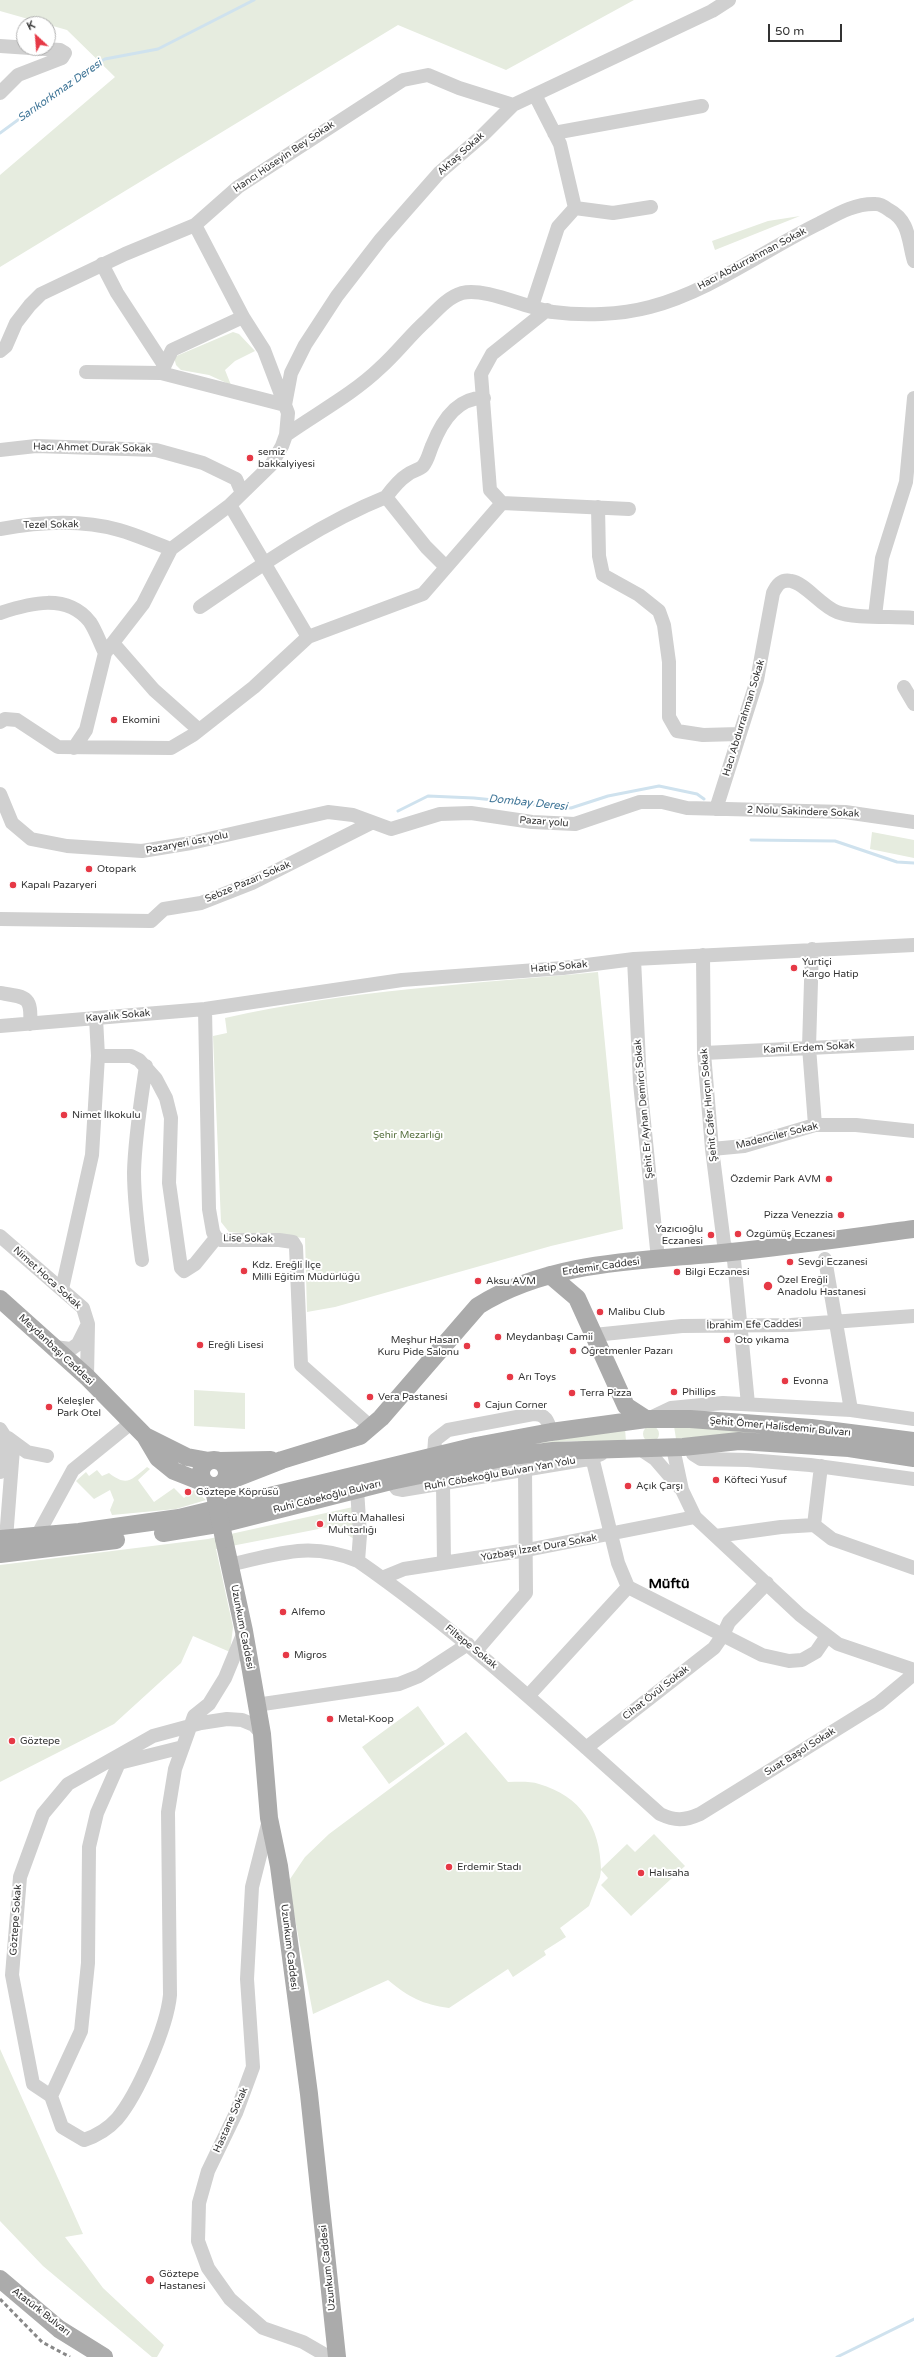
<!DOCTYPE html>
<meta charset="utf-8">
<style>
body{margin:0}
#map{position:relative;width:914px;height:2357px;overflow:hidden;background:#fff;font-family:"Varela Round",sans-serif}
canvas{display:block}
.north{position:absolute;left:16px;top:16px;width:40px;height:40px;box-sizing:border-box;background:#fff;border:1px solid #adadad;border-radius:50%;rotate:334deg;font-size:11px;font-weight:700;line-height:16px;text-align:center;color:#333}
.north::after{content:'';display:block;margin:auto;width:14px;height:18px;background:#e63946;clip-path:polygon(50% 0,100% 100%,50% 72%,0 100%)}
.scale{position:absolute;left:768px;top:24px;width:74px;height:18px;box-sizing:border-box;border:2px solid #333;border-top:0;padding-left:5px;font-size:12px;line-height:14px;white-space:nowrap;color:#333;-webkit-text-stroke:3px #fff;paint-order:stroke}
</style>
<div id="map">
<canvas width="914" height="2357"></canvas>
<div class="north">K</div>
<div class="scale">50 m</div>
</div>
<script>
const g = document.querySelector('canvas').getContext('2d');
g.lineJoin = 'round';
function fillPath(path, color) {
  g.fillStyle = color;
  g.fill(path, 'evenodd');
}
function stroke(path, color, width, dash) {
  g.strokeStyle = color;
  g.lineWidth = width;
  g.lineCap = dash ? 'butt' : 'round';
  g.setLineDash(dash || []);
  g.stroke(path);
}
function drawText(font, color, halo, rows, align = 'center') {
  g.font = font + ' "Varela Round",sans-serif';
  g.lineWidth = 4;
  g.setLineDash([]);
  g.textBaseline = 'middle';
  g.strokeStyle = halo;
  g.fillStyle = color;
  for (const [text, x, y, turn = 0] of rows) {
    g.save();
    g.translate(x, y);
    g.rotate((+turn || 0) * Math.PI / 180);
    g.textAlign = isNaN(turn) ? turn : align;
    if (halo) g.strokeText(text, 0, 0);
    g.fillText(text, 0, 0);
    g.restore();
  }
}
fillPath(new Path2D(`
 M0 0H634L506 70 398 25 0 267V175L115 77 67 30 0 11Z
 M800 216 715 250 712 241 768 221Z
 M233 332 239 334 255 351 235 361 225 370 231 385 209 375 181 370 176 365 174 357Z
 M872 832 914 840V858L870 849Z
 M598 972 623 1229 551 1246 335 1307 307 1312 305 1238 229 1232 221 1222 213 1036 227 1033 225 1018C348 990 473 984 598 972Z
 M194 1390 245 1393V1429L194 1426Z
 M643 1434a8 8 0 1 1 16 0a8 8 0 1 1-16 0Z
 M674 1426 759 1432 676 1439Z
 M625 1428 626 1442 571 1441 534 1444Z
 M147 1467 150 1469 138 1480 154 1502 174 1488 184 1498 194 1490 206 1500 176 1509 112 1515 110 1510 114 1500 110 1490 94 1499 76 1481 86 1472 89 1476 97 1470 102 1476 109 1473C127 1487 131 1480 147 1467Z
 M353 1507 357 1541 334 1526 216 1549 233 1627 230 1652 193 1636 181 1663 114 1724 0 1782V1565L208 1539Z
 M418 1706 445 1744 389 1784 362 1747Z
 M466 1732 508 1782C518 1782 530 1781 539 1784 581 1796 600 1827 601 1869L627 1844 635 1852 654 1834 685 1866 631 1916 601 1885 608 1878 601 1870 600 1877 589 1906 560 1928 566 1937 544 1951 546 1955 513 1977 508 1969 449 2008C422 2004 410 1998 388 1980L313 2014 288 1882 305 1857 329 1834Z
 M0 2049 83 2234 65 2237 103 2288 164 2345 157 2357H152L43 2266 0 2221Z`), '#e6ecdf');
stroke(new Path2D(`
 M0 133 86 70 105 59 158 49 254 0
 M398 811 428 796 474 798 571 808 608 796 659 786 697 794 704 799
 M751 840 835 841 897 862 914 863
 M837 2357 914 2319`), '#cfe2ee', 3);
stroke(new Path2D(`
 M0 46 60 50 65 53 62 58 18 75 0 93
 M535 95 560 144 575 208
 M554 133 702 106
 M102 264 117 293 164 365
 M532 306 558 227 575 208 613 213 651 207
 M0 351 6 346 16 323 30 305 41 294 125 254 195 225 238 187 403 80 428 75 459 88 513 105
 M162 371 172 350 243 317
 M86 372 161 373 285 405
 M285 405 291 373 305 345 337 296 381 239 439 173 483 135 513 105 712 11 729 0
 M286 435C317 413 353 394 380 368 397 353 410 335 427 320 437 310 448 297 462 293 486 287 528 309 553 312 583 316 620 315 650 307 711 291 764 250 820 223 837 214 855 203 876 204 880 204 885 207 889 210 910 221 908 241 914 261
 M0 450 36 446 156 450 203 463 236 479 242 493
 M386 497C392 489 399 480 407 475 412 471 419 470 423 466 428 460 429 453 432 446 441 423 456 397 484 398
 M502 503 490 490 481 374 492 354 547 310
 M230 505 308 637
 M598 507 599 556 603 575 639 595 659 611 664 625 669 662V717L677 731 703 735 739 734
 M0 529C38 522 81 519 119 530 137 535 154 543 171 549
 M200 607C260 566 319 524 386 497L426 547 446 567
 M0 613C30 603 67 593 90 622 96 631 100 643 105 653
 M875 616 882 558 906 482 914 398
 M113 643 154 690 199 730
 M904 687 914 704
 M0 722 5 719 17 720 58 747 171 748 193 735 254 687 308 637 423 594 502 503 629 509
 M74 748 86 730 105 653 143 604 171 549 230 505 271 465 282 446 286 435 288 413 264 350 243 317 195 225
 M0 794 12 823 31 839 67 846 142 851 191 843 328 812 353 815 391 829 440 814 471 813 532 822 575 824 640 802H662L687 808 845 812 914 822
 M716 809 757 680 773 593C777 585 781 579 791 581 805 583 821 606 837 612 854 619 894 616 914 618
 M0 919 151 921 164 909 201 903 252 883 371 823
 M812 949 809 1047 815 1125
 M703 955 704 1053 712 1149 724 1244 734 1260 748 1404
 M634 959 640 1083 658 1259
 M0 993C26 997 32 996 30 1024
 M205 1009 209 1209 213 1232 216 1238 221 1240H279L293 1242 296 1247 301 1365 371 1427
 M0 1026 205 1009 402 980 563 968 634 959 914 945
 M704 1053 914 1043
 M98 1056H131L139 1060 156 1079 166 1098 171 1118 169 1183 181 1268 184 1271 195 1264 216 1238
 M712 1149 744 1146 815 1125H856L914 1131
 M0 1236 83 1308 88 1324 87 1377
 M825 1259 851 1410
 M142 1260C138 1231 134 1202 134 1172 135 1136 141 1101 146 1066
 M62 1289 92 1155 98 1056 96 1018
 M594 1335 682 1326 791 1325 914 1316
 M54 1347 71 1349 78 1344 87 1326
 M650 1418 671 1408 723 1403 851 1410 914 1419
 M0 1429 13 1449 6 1539
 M8 1438 27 1452 47 1456
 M691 1446 693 1454 701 1459 748 1460 810 1465 914 1479
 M673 1448 682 1490 695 1517 800 1615 838 1644 914 1670
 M640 1449 655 1459 680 1488
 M434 1455 435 1440 448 1430 533 1414C546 1414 548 1421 551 1432
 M592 1457 618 1563 628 1587 762 1655 789 1661 802 1660 816 1652 827 1636
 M0 1472 5 1441
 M391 1481 397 1489 402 1490 589 1459 601 1454
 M443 1483 444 1563
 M357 1489 360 1535 358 1561
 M814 1525 821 1466
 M37 1536 73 1470 131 1423
 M716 1536 781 1527 814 1525 832 1539 914 1568
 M229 1565C278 1554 310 1541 358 1561 466 1636 562 1727 660 1814 675 1821 684 1821 700 1814L879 1703 914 1674
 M382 1578 404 1569 527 1550 695 1517
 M244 1632 225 1678 209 1704 194 1716 175 1769 168 1812 170 1995C167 2027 138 2094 117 2119 108 2129 96 2136 84 2140L62 2127 51 2096 33 2084 12 1975 20 1877 43 1814 68 1784 153 1736 201 1723 227 1719 242 1720 254 1725 262 1734
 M476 1651 526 1593 525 1469
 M529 1695 628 1587
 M256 1705 399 1684 419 1676 468 1644
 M586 1748 714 1648 723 1635 729 1622 767 1583
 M269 1820 252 1887 247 1979 253 2067 236 2113 208 2171 199 2203 198 2241 208 2268 230 2299 263 2328 303 2342 329 2357
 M51 2096 81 2031 88 1963 89 1847 97 1813 119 1763 183 1747`), '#d0d0d0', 14);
stroke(new Path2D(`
 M550 1275 577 1298 626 1406 646 1419
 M0 1299 87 1377 145 1436 158 1458 174 1471 207 1484
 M145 1436 187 1457 209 1461
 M201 1473a13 13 0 1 1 26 0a13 13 0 1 1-26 0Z
 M219 1461 271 1460
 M223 1483 282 1460 360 1436 381 1418 478 1306C552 1259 647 1261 731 1252 792 1246 853 1237 914 1229
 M163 1533 229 1522 391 1481 512 1456 553 1451 683 1447 739 1441 849 1448 914 1458
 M0 1539 79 1532 179 1518 476 1446 551 1432 646 1419H690L811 1428 914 1441
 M224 1539 244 1631 262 1734 269 1818 279 1866 309 2094 337 2357
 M0 1554 116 1540
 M0 2279 59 2329 104 2357`), '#ababab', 18);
stroke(new Path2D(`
 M0 2299 42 2342 70 2357`), '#888', 3, [4, 3]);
stroke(new Path2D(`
 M215 1495 224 1539`), '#ababab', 18);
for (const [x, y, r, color] of [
 [250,458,4,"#e63946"],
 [114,720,4,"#e63946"],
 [89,869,4,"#e63946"],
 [13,885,4,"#e63946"],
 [794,968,4,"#e63946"],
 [64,1115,4,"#e63946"],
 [829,1179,4,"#e63946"],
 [841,1215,4,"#e63946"],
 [738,1234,4,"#e63946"],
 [711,1235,4,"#e63946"],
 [790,1262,4,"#e63946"],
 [244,1271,4,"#e63946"],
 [677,1272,4,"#e63946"],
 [478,1281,4,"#e63946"],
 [768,1286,5,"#e63946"],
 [600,1312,4,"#e63946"],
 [498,1337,4,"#e63946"],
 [727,1340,4,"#e63946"],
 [200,1345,4,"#e63946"],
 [467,1346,4,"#e63946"],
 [573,1351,4,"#e63946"],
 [510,1377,4,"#e63946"],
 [785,1381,4,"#e63946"],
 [674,1392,4,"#e63946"],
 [572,1393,4,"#e63946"],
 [370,1397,4,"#e63946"],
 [477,1405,4,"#e63946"],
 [49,1407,4,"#e63946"],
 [716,1480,4,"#e63946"],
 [628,1486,4,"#e63946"],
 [188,1492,4,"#e63946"],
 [320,1524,4,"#e63946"],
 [283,1612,4,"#e63946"],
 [286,1655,4,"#e63946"],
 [330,1719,4,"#e63946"],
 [12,1741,4,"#e63946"],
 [449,1867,4,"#e63946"],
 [641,1873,4,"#e63946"],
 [150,2280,5,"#e63946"]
]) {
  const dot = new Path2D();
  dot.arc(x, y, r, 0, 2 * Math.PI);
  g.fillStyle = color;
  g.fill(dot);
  stroke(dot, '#fff', 1.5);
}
drawText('10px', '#333', '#fff', [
 ["Aktaş Sokak",461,154,-42],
 ["Hancı Hüseyin Bey Sokak",284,157,-34],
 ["Hacı Abdurrahman Sokak",752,259,-28],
 ["Hacı Ahmet Durak Sokak",92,448,1],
 ["Tezel Sokak",51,525,-1],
 ["Hacı Abdurrahman Sokak",744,718,-73],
 ["2 Nolu Sakindere Sokak",803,812,2],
 ["Pazar yolu",544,822,4],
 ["Pazaryeri üst yolu",187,843,-11],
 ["Sebze Pazarı Sokak",248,882,-23],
 ["Hatip Sokak",559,967,-5],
 ["Kayalık Sokak",118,1016,-5],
 ["Kamil Erdem Sokak",809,1048,-3],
 ["Şehit Cafer Hırçın Sokak",709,1105,-95],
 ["Şehit Er Ayhan Demirci Sokak",644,1109,-95],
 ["Madenciler Sokak",777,1136,-14],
 ["Lise Sokak",248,1239,1],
 ["Erdemir Caddesi",601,1267,-8],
 ["Nimet Hoca Sokak",47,1278,42],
 ["İbrahim Efe Caddesi",754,1325,-1],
 ["Meydanbaşı Caddesi",56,1350,43],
 ["Şehit Ömer Halisdemir Bulvarı",780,1427,5],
 ["Ruhi Cöbekoğlu Bulvarı Yan Yolu",500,1474,-10],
 ["Ruhi Cöbekoğlu Bulvarı",327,1497,-14],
 ["Yüzbaşı İzzet Dura Sokak",539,1548,-10],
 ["Uzunkum Caddesi",242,1627,79],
 ["Filtepe Sokak",471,1647,39],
 ["Cihat Övül Sokak",656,1693,-38],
 ["Suat Başol Sokak",800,1752,-32],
 ["Göztepe Sokak",16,1920,-86],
 ["Uzunkum Caddesi",289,1947,83],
 ["Hastane Sokak",231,2120,-66],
 ["Uzunkum Caddesi",328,2268,-96],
 ["Atatürk Bulvarı",41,2312,38]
]);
drawText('10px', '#333', '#fff', [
 ["semiz",258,452],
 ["bakkalyiyesi",258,464],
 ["Ekomini",122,720],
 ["Otopark",97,869],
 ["Kapalı Pazaryeri",21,885],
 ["Yurtiçi",802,962],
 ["Kargo Hatip",802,974],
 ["Nimet İlkokulu",72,1115],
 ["Özdemir Park AVM",821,1179,"right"],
 ["Pizza Venezzia",833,1215,"right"],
 ["Yazıcıoğlu",703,1229,"right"],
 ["Eczanesi",703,1241,"right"],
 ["Özgümüş Eczanesi",746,1234],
 ["Sevgi Eczanesi",798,1262],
 ["Kdz. Ereğli İlçe",252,1265],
 ["Milli Eğitim Müdürlüğü",252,1277],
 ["Bilgi Eczanesi",685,1272],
 ["Özel Ereğli",777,1280],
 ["Anadolu Hastanesi",777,1292],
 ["Aksu AVM",486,1281],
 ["Malibu Club",608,1312],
 ["Meydanbaşı Camii",506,1337],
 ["Meşhur Hasan",459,1340,"right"],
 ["Kuru Pide Salonu",459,1352,"right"],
 ["Oto yıkama",735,1340],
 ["Ereğli Lisesi",208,1345],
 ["Öğretmenler Pazarı",581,1351],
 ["Arı Toys",518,1377],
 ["Evonna",793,1381],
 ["Phillips",682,1392],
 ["Terra Pizza",580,1393],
 ["Vera Pastanesi",378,1397],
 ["Keleşler",57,1401],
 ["Park Otel",57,1413],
 ["Cajun Corner",485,1405],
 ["Köfteci Yusuf",724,1480],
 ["Açık Çarşı",636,1486],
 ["Göztepe Köprüsü",196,1492],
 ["Müftü Mahallesi",328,1518],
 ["Muhtarlığı",328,1530],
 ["Alfemo",291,1612],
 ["Migros",294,1655],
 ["Metal-Koop",338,1719],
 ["Göztepe",20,1741],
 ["Erdemir Stadı",457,1867],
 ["Halısaha",649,1873],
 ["Göztepe",159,2274],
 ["Hastanesi",159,2286]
], 'left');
drawText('10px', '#56703f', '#fff', [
 ["Şehir Mezarlığı",408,1135]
]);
drawText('italic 11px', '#3f7597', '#fff', [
 ["Sarıkorkmaz Deresi",60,91,-35],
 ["Dombay Deresi",528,803,6]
]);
drawText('bold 14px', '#000', '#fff', [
 ["Müftü",669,1584]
]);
</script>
